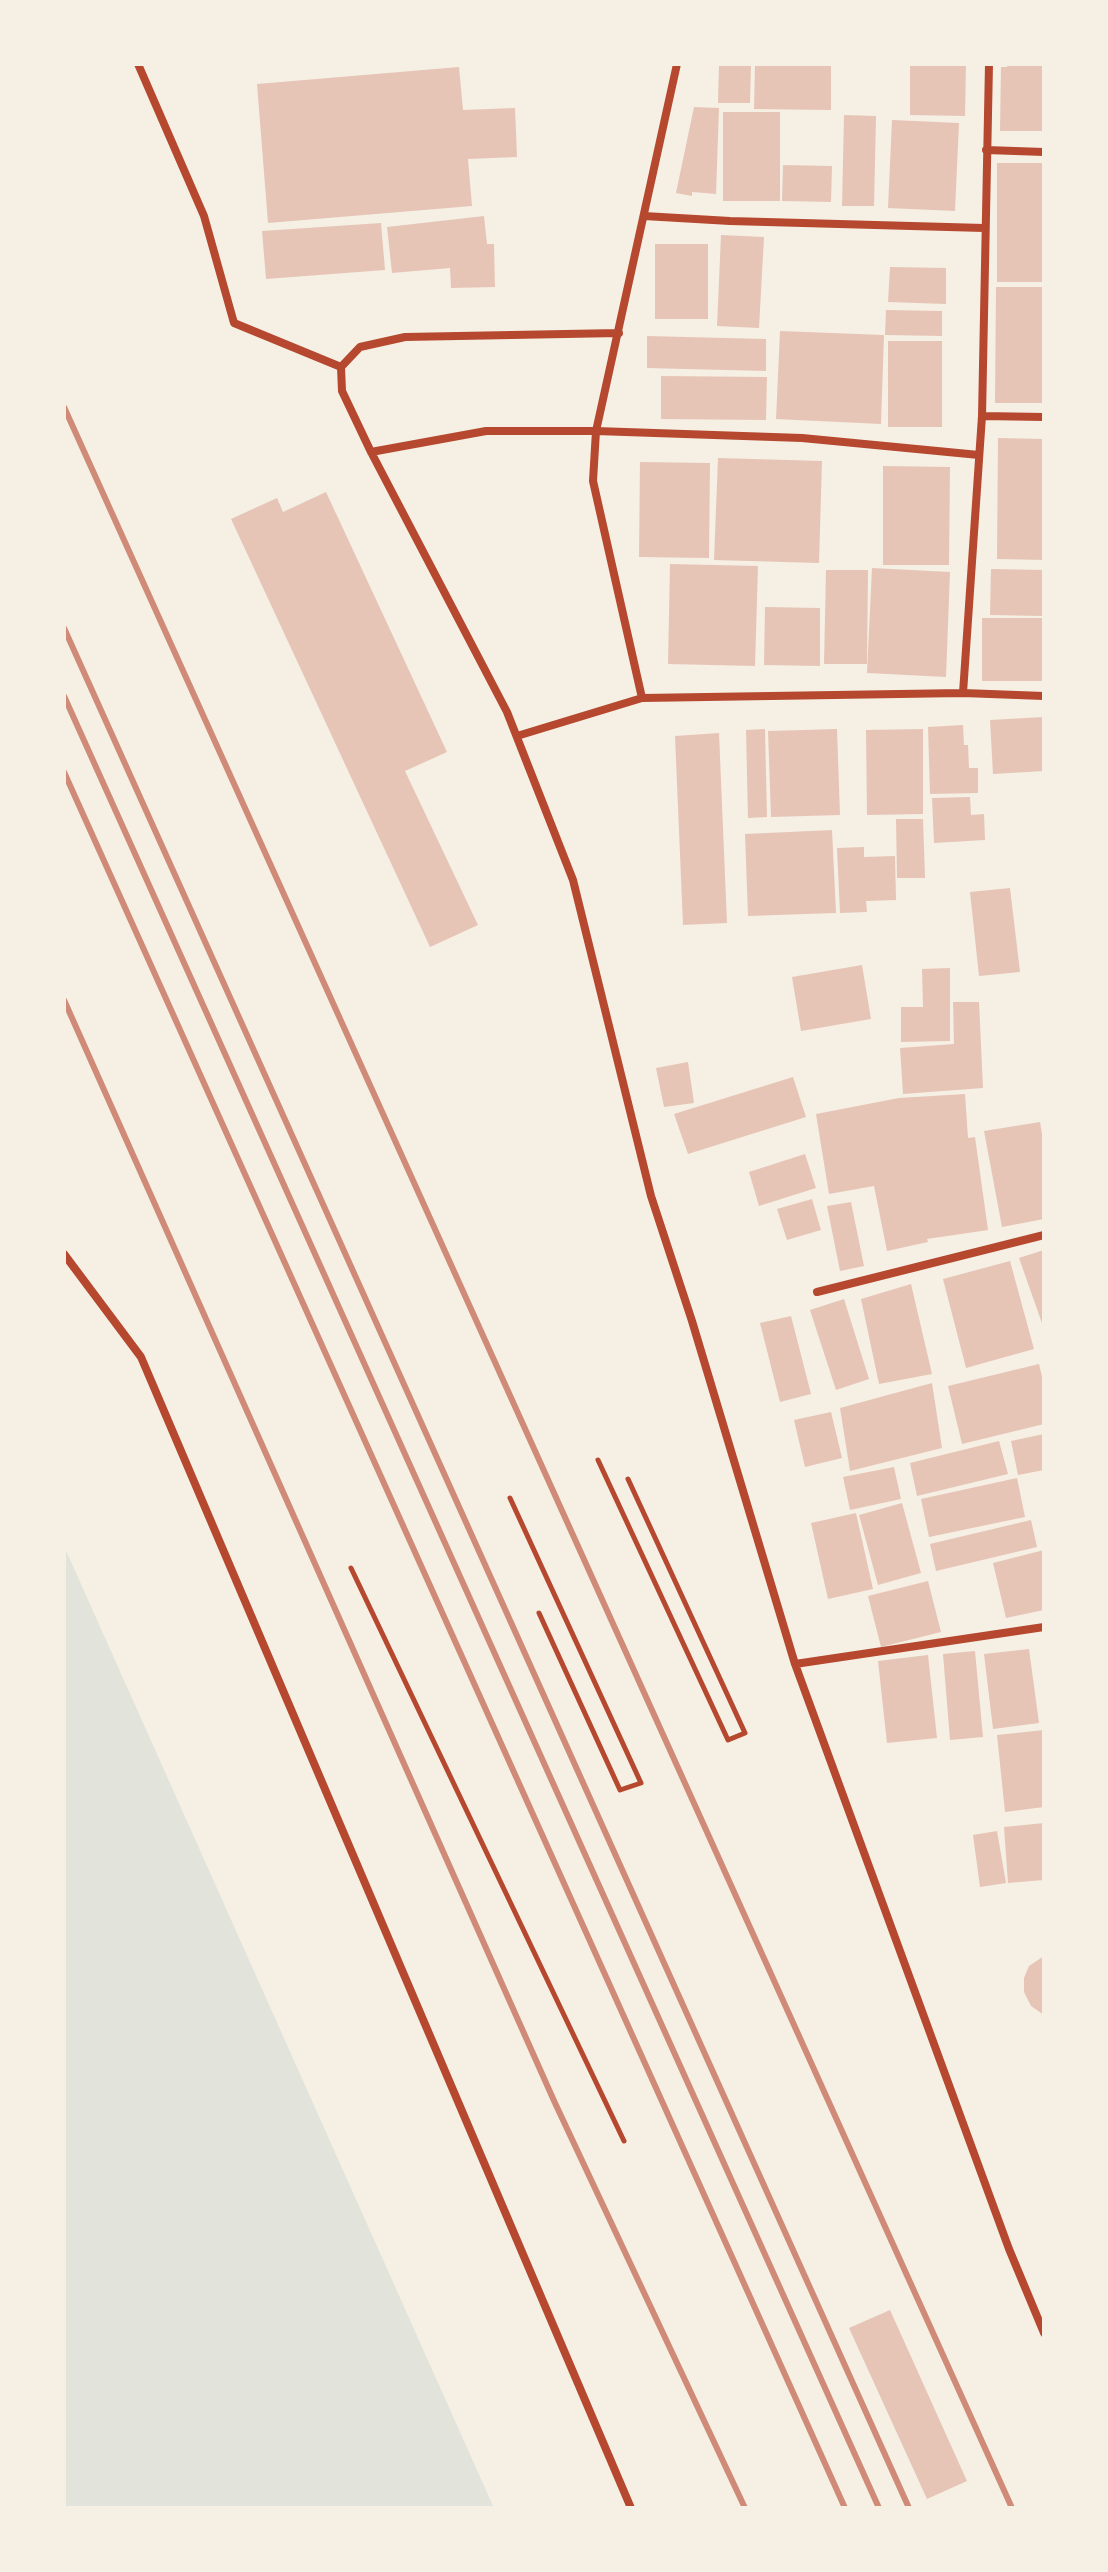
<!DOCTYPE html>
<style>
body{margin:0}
#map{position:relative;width:1108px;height:2572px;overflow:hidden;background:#f6efe4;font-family:"Source Sans 3",sans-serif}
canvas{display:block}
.frame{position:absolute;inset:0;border:66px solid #f6efe4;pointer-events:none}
</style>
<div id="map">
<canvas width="1108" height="2572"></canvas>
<div class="frame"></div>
</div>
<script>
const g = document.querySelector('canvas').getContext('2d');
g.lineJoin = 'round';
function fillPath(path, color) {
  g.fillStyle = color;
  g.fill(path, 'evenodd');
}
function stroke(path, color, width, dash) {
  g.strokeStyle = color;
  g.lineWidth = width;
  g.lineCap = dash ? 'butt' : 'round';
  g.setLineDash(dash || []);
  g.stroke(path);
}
fillPath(new Path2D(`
 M64 1546 494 2508H64Z`), '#e2e4dc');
fillPath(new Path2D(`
 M719 64H751L750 103H718Z
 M755 64H831V110L754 109Z
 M910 64H966L965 116 910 115Z
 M1007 64H1044V131H1000L1001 67H1007Z
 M459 67 463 110 515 108 517 157 468 159 472 206 268 223 257 84Z
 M694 107 719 108 716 194 692 192V196L676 193Z
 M723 112H780V201H723Z
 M844 115 876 116 874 206H842Z
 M892 120 959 123 955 211 888 208Z
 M997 163H1044V282H997Z
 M783 165 832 166 831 202 782 201Z
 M484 216 487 244H494L495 287 451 288 450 268 392 273 387 227Z
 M381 223 385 270 266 279 262 231Z
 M721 235 764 237 759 328 717 326Z
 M655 244H708V319H655Z
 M890 267 946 268V304L888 302Z
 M996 287H1044V403H995Z
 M886 310 942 311V336L885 335Z
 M780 331 884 335 881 424 776 419Z
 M647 336 766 339V371L647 368Z
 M888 341H942V427H888Z
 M661 376 767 377 766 420 661 419Z
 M998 438 1044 439V560L997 559Z
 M718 458 822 461 819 563 714 560Z
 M640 462 710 463 709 558 639 557Z
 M883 466 950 467 949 565H883Z
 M326 492 447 752 405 771 478 925 430 947 231 519 277 498 283 512Z
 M670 564 758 566 755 666 668 664Z
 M872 568 950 572 946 677 867 673Z
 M991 569 1044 570V616L990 615Z
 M826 570H868L867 664H824Z
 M765 607 820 608V666L764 665Z
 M982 618H1044V681H982Z
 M1044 717V771L993 774 990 720Z
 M963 725 964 745H968L969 768H978V793L930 794 928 727Z
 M765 729 767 817 748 818 746 730Z
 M837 729 840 815 771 817 768 731Z
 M923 729V814L867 815 866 730Z
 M719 733 727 923 683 925 675 736Z
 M970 797 971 815 984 814 985 840 934 843 932 798Z
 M896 819H923L925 878H897Z
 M832 830 836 913 748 916 745 834Z
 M864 847V857L895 856 896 900 866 901 867 912 840 913 837 848Z
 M1010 888 1020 972 979 976 970 892Z
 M862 965 871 1019 801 1031 792 977Z
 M950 968V1041L901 1042V1007H923L922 969Z
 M953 1002H979L983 1088 903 1094 900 1048 954 1044Z
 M688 1062 694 1103 664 1107 656 1068Z
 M793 1077 806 1117 688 1154 674 1114Z
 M965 1094 968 1138 975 1137 988 1230 927 1239 928 1242 887 1251 874 1186 829 1194 816 1114 899 1098Z
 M1040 1122 1044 1146V1219L1002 1227 984 1131Z
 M805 1154 816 1188 759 1206 749 1172Z
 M812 1199 821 1230 787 1240 777 1209Z
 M851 1202 864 1266 840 1271 827 1206Z
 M1044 1250V1329L1019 1258Z
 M1010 1261 1034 1349 966 1368 943 1279Z
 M911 1284 932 1374 879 1384 861 1299Z
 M844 1299 869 1379 836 1390 810 1310Z
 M791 1316 811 1394 780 1402 760 1323Z
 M1039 1364 1044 1385V1424L962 1444 948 1386Z
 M932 1383 942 1448 850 1471 840 1408Z
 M831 1412 842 1458 805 1467 794 1420Z
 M1044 1434V1470L1018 1475 1011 1441Z
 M999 1441 1008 1474 917 1496 910 1463Z
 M894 1467 901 1499 850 1510 843 1477Z
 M1017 1478 1025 1517 929 1537 921 1499Z
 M902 1503 921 1573 878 1585 859 1515Z
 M856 1513 873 1589 828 1599 811 1523Z
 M1031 1520 1037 1547 936 1571 930 1544Z
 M1044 1550V1610L1006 1618 993 1563Z
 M928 1581 941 1632 881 1647 868 1596Z
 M1029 1649 1039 1723 993 1729 984 1654Z
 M975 1651 983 1737 950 1740 943 1654Z
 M928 1655 937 1738 887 1743 878 1661Z
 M1044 1730V1807L1005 1812 997 1735Z
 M1044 1823V1880L1008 1883 1004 1827Z
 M997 1831 1006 1883 980 1887 973 1835Z
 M1044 1956V2015L1031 2006 1024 1992V1978L1029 1966Z
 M890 2310 967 2481 927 2499 849 2328Z`), '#e6c5b7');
stroke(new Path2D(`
 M598 1460 728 1740 745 1733 628 1479
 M510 1498 641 1783 620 1790 539 1613
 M351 1568 624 2141`), '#b5482f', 5);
stroke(new Path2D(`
 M138 64 204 216 234 323 341 367
 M986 150 1044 152
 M644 216 730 221 984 228
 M619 333 405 337 360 347 341 367 342 391 371 452 507 712 573 880 651 1196 692 1321 795 1664 1009 2249 1044 2333
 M982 416 1044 417
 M371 452 486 431H596L802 438 979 455
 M963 693 982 416 989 64
 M642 698 593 481 596 431 677 64
 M517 736 642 698 963 693 1044 696
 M64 1254 141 1357 631 2508
 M817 1292 1044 1235
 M795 1664 1044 1627`), '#b5482f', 8);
stroke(new Path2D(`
 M64 407 1012 2508
 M64 628 909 2508
 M64 696 879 2508
 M64 772 845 2508
 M64 1000 555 2103 745 2508`), '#cf8b77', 6);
</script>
